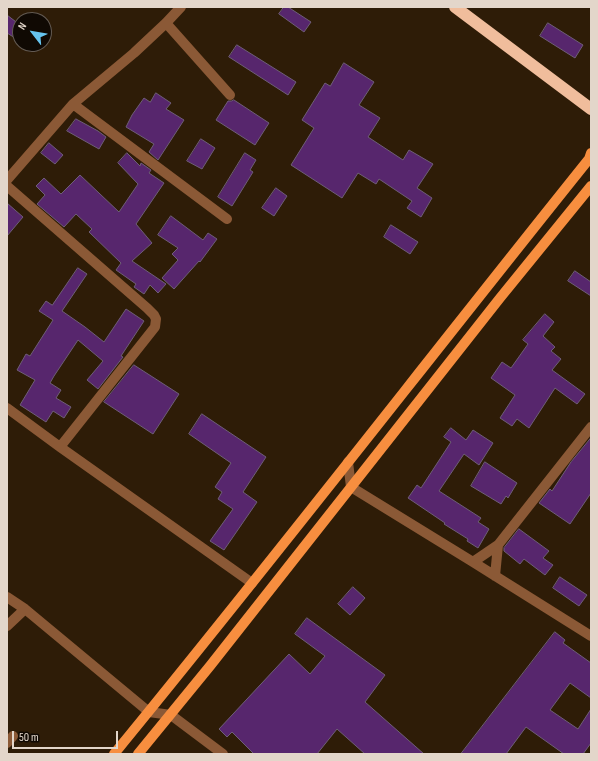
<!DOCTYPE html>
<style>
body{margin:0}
#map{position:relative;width:598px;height:761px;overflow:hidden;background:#2e1c07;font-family:"Sofia Sans Condensed",sans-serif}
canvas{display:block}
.frame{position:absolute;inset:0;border:8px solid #e3d6ca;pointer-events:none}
.north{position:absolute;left:12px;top:12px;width:40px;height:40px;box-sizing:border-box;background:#100903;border:1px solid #645b53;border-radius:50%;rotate:301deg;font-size:11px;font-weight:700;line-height:16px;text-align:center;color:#e3d6ca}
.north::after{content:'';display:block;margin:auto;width:14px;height:18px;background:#66c4ef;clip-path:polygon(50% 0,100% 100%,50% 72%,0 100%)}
.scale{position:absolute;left:12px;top:731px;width:106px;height:18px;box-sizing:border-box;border:2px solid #e3d6ca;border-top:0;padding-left:5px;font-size:12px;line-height:14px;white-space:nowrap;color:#e3d6ca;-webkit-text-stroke:3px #100903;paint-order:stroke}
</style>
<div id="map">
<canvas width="598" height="761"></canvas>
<div class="frame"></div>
<div class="north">N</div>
<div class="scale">50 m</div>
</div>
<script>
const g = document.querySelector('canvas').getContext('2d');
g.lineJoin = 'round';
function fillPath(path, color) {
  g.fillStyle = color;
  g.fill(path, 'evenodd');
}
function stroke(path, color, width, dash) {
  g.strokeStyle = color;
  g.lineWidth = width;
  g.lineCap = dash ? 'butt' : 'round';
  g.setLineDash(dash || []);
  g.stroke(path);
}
const building = new Path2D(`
 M284 7H288L311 22 304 32 279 14Z
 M7 15 20 25V41L7 33Z
 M548 23 583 45 575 58 540 36Z
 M237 45 296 82 288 95 229 57Z
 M344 63 374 82 359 105 380 118 368 137 403 160 409 150 433 164 417 188 432 198 421 217 407 208 412 201 379 179 376 184 358 173 342 198 291 165 314 128 302 120 325 83 330 86Z
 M156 93 171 103 166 109 184 120 158 160 149 152 154 144 126 127 132 115 144 98 150 102Z
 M234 100 269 123 255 145 216 120 228 101H231Z
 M76 119 98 131 106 137 99 149 67 131Z
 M201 139 215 148 202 169 187 161Z
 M49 143 63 155 55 164 41 153Z
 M127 153 140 166 141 163 151 170 149 173 164 183 136 224 152 243 132 261 166 284 158 293 150 285 144 294 134 287 136 284 116 270 121 263 89 232 92 229 76 214 64 227 37 204 45 195 36 186 44 178 61 194 80 175 119 212 138 184 118 163Z
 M245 153 256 160 250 170 253 172 232 206 218 197Z
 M276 188 287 196 274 216 262 208Z
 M7 203 23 217 7 236Z
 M171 216 203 240 208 233 217 239 200 262 199 261 174 289 162 278 178 260 172 254 178 248 158 235Z
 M391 225 418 242 410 254 384 237Z
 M78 268 87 274 62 311 85 327 104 342 126 309 144 321 121 356 123 357 98 389 87 380 103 361 78 340 54 376 50 383 61 390 56 398 71 407 64 418 53 411 46 422 20 405 35 380 17 370 26 354 30 356 53 320 39 311 46 301 52 305Z
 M575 271 591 282V296L568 281Z
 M545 314 554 322 543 336 555 347 551 351 561 359 552 370 585 394 577 404 555 388 529 428 517 419 512 426 500 418 515 395 491 378 502 362 511 368 528 344 523 340Z
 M134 365 179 394 153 434 104 402Z
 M202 414 266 457 243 492 257 502 224 550 210 541 233 509 218 499 222 492 215 487 231 463 189 434Z
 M451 428 466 440 473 430 493 443 479 465 464 454 439 491 481 518 478 522 489 529 478 548 467 541 468 539 444 524 445 523 408 498 417 485 421 488 451 442 444 437Z
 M591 438V493L570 524 539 503 550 489 552 491 571 462Z
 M485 462 517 483 508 498 506 496 501 504 471 486Z
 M519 529 549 551 543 558 553 565 545 575 524 559 520 564 504 551V548Z
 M560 577 587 595 579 606 553 588Z
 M353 587 365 598 350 615 338 604Z
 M307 618 385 675 365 702 424 754H365L337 729 317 754H254L232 732 227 737 219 729 289 654 310 674 325 656 295 634Z
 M555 632 565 640 563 643 591 663V698L570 683 550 710 578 729 591 709V743L583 754H564L526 727 506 754H461Z`);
fillPath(building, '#57266d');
stroke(building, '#6e5e77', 1);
stroke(new Path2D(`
 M166 23 230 95
 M73 104 227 219
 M7 180 73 104 134 53 166 23 181 7
 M7 186 147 308 154 315 156 319 155 327 60 447
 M7 408 60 447 252 583
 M348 462 351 487 473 562 591 636
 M473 562 498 545 591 427
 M495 576 498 545
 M7 597 25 609 149 712 171 715 223 754
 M7 626 25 609
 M7 743 13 736`), '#8b5936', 10);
stroke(new Path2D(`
 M114 754C275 558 430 357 589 159L591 153
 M138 754 210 666 500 298 591 186`), '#f78e3f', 10);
stroke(new Path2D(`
 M455 7 591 109`), '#f0bd9c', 12);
</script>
